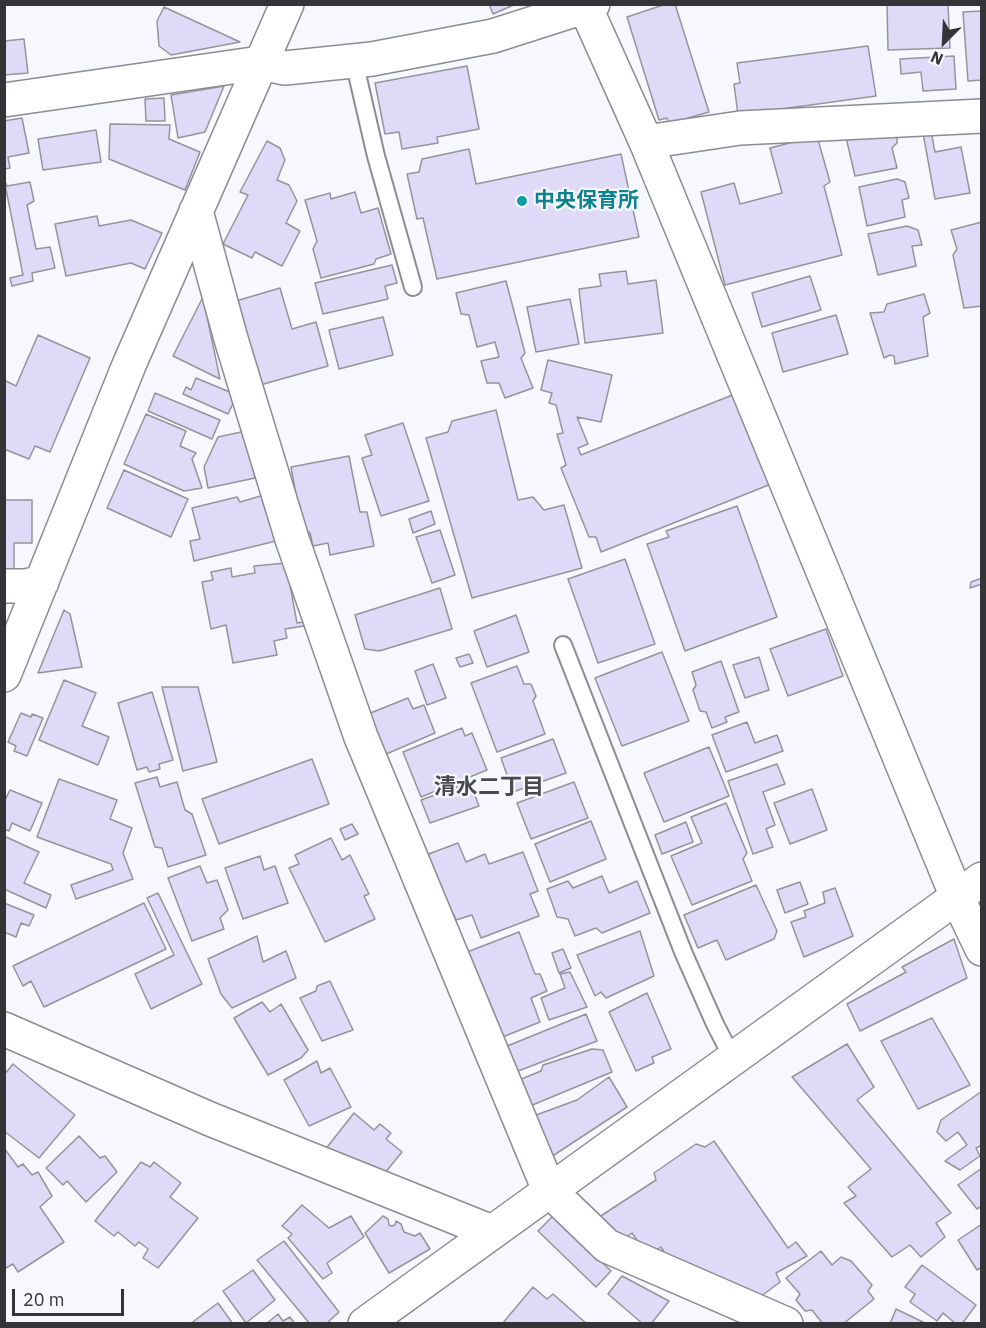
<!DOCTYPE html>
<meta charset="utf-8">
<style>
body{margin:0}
#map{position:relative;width:986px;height:1328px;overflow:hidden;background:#f7f8fe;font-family:"IBM Plex Sans",sans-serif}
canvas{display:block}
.frame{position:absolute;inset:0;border:6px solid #333437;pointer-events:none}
.north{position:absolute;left:914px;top:12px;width:60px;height:60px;-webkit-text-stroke:4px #f7f8fe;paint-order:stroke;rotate:204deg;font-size:16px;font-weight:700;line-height:24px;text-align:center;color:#333437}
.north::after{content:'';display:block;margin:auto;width:21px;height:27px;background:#333437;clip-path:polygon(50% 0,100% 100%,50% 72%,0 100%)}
.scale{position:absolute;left:12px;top:1289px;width:112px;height:27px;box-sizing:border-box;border:3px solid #333437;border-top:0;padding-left:8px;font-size:18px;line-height:21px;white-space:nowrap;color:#333437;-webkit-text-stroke:4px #f7f8fe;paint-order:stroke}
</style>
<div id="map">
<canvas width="986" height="1328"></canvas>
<div class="frame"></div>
<div class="north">N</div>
<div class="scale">20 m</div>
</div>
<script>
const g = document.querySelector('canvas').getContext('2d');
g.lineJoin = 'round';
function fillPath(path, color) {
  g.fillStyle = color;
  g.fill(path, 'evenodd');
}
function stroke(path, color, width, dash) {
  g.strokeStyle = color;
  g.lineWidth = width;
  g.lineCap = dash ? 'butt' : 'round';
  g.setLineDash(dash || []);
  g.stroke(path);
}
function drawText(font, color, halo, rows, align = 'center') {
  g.font = font + ' "IBM Plex Sans","Noto Sans JP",sans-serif';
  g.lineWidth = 4.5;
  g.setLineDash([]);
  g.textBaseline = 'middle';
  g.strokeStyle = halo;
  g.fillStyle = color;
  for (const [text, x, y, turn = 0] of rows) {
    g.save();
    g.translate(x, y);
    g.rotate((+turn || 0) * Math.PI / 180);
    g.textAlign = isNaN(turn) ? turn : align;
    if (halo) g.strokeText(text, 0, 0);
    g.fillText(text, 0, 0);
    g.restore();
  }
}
const building = new Path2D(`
 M489 4H516L493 14Z
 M666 4H675L709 112 668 124 667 118 659 120 627 17Z
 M887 4H948L950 48 888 50Z
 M164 7 240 42 171 55 159 46 157 21Z
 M982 11V80L968 81 963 12Z
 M24 39 28 73 4 75V41Z
 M868 46 876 96 738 115 734 84 740 83 737 63Z
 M954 56 956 89 923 91 921 72 901 74 900 59Z
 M467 66 479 129 437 137 438 143 402 149 399 132 385 134 375 83Z
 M224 86 205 132 178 138 171 95Z
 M164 98 165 121H146L145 99Z
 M22 118 29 153 8 157 10 168 4 169V121Z
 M110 124 170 125 169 139 200 152 185 190 109 159Z
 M96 130 101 162 43 170 38 139Z
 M897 130V143L892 148 897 168 855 176 845 133Z
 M931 131 935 152 961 147 970 193 935 199 923 133Z
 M817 136 830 182 824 186 842 255 725 285 701 192 734 183 740 204 782 193 770 148Z
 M267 141 280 148 285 160 277 180 289 185 297 201 286 223 300 231 282 266 255 252 252 258 223 244 248 195 240 192Z
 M469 149 476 184 621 154 639 237 437 279 423 218 417 219 407 174 419 172 422 159Z
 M4 179 7 186 30 182 34 201 27 205 36 249 50 247 55 268 32 273 33 281 12 286 10 278 23 275Z
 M897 179 905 182 909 198 902 200 905 217 867 226 859 187Z
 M355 192 361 213 378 208 391 254 376 259 374 264 321 278 313 249 317 241 305 200 330 193 331 199Z
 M97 216 99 226 131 220 162 233 145 269 131 263 66 276 55 224Z
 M982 222V306L964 308 953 255 957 249 951 230Z
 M907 226 918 230 922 245 912 246 916 266 878 275 868 234Z
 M392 265 397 283 385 286 388 299 323 314 315 283Z
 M626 271 628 284 656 280 663 333 585 343 579 289 601 286 599 274Z
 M810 276 821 310 762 327 752 293Z
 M506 281 525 353 521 358 533 388 505 398 499 383H487L481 361 499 357 495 342 477 347 469 315 461 314 456 293Z
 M280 288 292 329 316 322 328 366 260 385 236 301Z
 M924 294 930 313 923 317 928 356 895 364 894 356 890 355 884 358 870 313 884 312 887 304Z
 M203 297 220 379 173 356Z
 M570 299 579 344 536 352 527 307Z
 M836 315 848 354 783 372 772 333Z
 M383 317 393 355 339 369 329 330Z
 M38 335 90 358 50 452 35 446 29 459 4 449V380L16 386Z
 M548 360 612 375 601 422 577 417 588 444 578 448 581 455 735 394 771 484 601 552 596 537H589L561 468 566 465 557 434 563 433 556 405 549 403 552 393 541 390Z
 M196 378 237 395 228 414 183 394 186 387 191 390Z
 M155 393 220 420 212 439 148 411Z
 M496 410 518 500 533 497 544 510 564 505 582 568 472 598 426 438 448 432 452 421Z
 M146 414 186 431 180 446 196 453 192 459 202 488 184 491 124 464Z
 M403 423 429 501 381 516 362 458 372 455 365 435Z
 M246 431 255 478 208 488 204 467 218 437Z
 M349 456 360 512H367L374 546 330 555 328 543 313 546 310 533 302 528 291 467Z
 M124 470 188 499 171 537 107 508Z
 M264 495 276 541 194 561 190 541 200 539 192 508 237 497 240 502Z
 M4 500H32V543H14V573H4Z
 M737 506 777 617 685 651 647 544 669 537 666 531Z
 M431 511 435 524 413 533 409 519Z
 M440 530 455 575 432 583 416 537Z
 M625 559 655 644 598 663 568 579Z
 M286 563 297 623 304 622V626L285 629 287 638 274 641 277 655 233 663 226 625 211 629 202 582 213 580 211 572 231 568 232 577 255 573 254 566Z
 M982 578V584L970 588 971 582Z
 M440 588 452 629 379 651 365 649 355 615Z
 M64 610 70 614 82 667 38 673Z
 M516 615 529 652 487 667 474 631Z
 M826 629 843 676 788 696 770 649Z
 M662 652 689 721 622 746 595 678Z
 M469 654 473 663 460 667 456 658Z
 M759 657 769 690 745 698 733 665Z
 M721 661 739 712 725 717 727 722 712 728 706 712 700 711 693 690 696 685 692 672Z
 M433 664 446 698 427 705 415 671Z
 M517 666 524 684H531L536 696 533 701 545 734 497 752 471 683Z
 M64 680 96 693 82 726 109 737 98 765 39 740Z
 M162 687H198L217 762 183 771Z
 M152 692 173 760 159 764 160 769 149 772 147 767 137 770 118 703Z
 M408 698 413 709 424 705 435 733 384 755 368 714Z
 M21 713 31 717 32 714 43 718 27 756 14 751 16 746 8 742Z
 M747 722 755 743 777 735 783 751 726 772 712 735Z
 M462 728 465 736 472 733 487 770 421 797 403 752Z
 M553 739 566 773 513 792 501 758Z
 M709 747 729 796 664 822 644 773Z
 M312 759 329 804 219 844 202 799Z
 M777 764 785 784 763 792 775 825 766 829 773 847 753 854 728 781Z
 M157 777 160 787 177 782 185 810 192 814 206 855 168 867 162 848 155 847 135 783Z
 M59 779 117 800 110 819 132 828 123 853 133 879 76 899 71 885 113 870 111 864 37 837Z
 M470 782 479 806 430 823 421 800Z
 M574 782 588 818 531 839 517 803Z
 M812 789 827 830 790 844 774 803Z
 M10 790 42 803 30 831 12 823 9 831 4 829V802Z
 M726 803 747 853 743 859 752 881 692 905 671 856 702 843 691 817Z
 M591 821 606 859 550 882 535 844Z
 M686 822 693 842 662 854 655 835Z
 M352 824 358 834 345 840 340 829Z
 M4 836 39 852 24 883 51 895 46 908 4 889Z
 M331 838 342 860 350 855 369 894 364 896 375 919 325 942 289 868 299 864 295 855Z
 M458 843 466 862 485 854 489 864 523 852 538 891 530 894 539 916 481 938 472 915 456 920 454 915 446 918 426 855Z
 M260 856 264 870 275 866 288 903 243 919 225 868Z
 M200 866 207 883 217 880 228 910 220 918 224 929 192 941 168 878Z
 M602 876 609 893 637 881 650 913 602 933 596 928 575 936 568 919 557 917 547 889 568 881 573 888Z
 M800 882 808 904 785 913 777 890Z
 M756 885 777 931 774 939 726 960 717 940 698 948 684 915Z
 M835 888 853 936 804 957 791 922 806 917 804 911 825 903 823 892Z
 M158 893 202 984 151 1009 135 974 174 955 147 898Z
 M4 903 34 915 29 926 21 923 16 937 4 932Z
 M144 903 166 949 44 1007 31 981 23 986 13 966Z
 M640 931 654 976 606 998 601 992 595 996 577 955Z
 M519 932 535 974H540L547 991 531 998 540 1022 500 1038 467 952Z
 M257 936 263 962 286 951 296 978 232 1008 221 994 208 959Z
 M954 939 967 978 860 1031 847 1004 906 972 902 967Z
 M563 949 571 968 559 973 552 953Z
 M570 972 587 1007 549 1020 541 998 565 988 560 974Z
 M330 981 353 1030 322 1041 300 998 316 991 317 986Z
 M647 993 671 1049 652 1057 654 1063 636 1071 609 1012Z
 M262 1002 270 1012 281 1004 308 1050 301 1058 268 1075 234 1018Z
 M586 1014 597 1041 505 1076 495 1051Z
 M932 1018 970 1085 918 1109 881 1041Z
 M847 1044 874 1087 857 1100 951 1213 936 1223 945 1237 921 1257 910 1245 892 1257 844 1203 856 1196 848 1187 871 1169 792 1077Z
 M592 1049 603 1050 612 1072 530 1106 519 1080 541 1071 543 1065Z
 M317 1061 321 1073 330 1068 351 1107 309 1126 284 1080Z
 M13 1064 75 1115 39 1158 4 1131V1075Z
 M609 1077 627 1107 548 1159 528 1118 577 1100Z
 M982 1091V1145L976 1148 980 1156 960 1170 945 1161 967 1145 958 1132 946 1141 937 1132 941 1120Z
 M354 1113 374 1130 380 1124 391 1133 386 1139 402 1152 380 1179 324 1151Z
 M79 1136 100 1158 105 1156 117 1172 86 1202 67 1181 63 1185 46 1168Z
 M714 1141 788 1248 796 1242 807 1256 776 1273 780 1282 752 1303 717 1286 701 1269 676 1271 661 1247 648 1256 632 1233 624 1239 593 1221 656 1180 654 1173 696 1144 705 1147Z
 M4 1148 18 1167 23 1164 32 1175 38 1172 52 1196 40 1207 64 1242 18 1272 13 1264 4 1269Z
 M141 1162 150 1167 154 1162 181 1183 170 1197 198 1218 158 1268 143 1258 148 1249 139 1242 135 1246 118 1232 114 1236 95 1221Z
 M982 1168V1206L977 1209 958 1185Z
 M302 1205 329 1228 351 1216 364 1237 327 1263 332 1273 323 1279 288 1238 292 1234 282 1226Z
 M554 1215 611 1271 596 1287 538 1231Z
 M383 1216 388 1219 389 1225 391 1226 395 1225 396 1221 401 1224 404 1232 415 1236 420 1233 430 1249 389 1273 365 1233Z
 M982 1224V1267L977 1270 958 1240Z
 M284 1241 339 1312 326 1324H310L257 1260Z
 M821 1251 832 1265 841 1257 851 1261 872 1285 868 1291 874 1299 843 1324H823L812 1310 805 1311 796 1300 800 1294 786 1278Z
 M922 1265 976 1305 962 1324H956L943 1313 937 1321 910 1302 915 1294 905 1287Z
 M253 1270 275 1300 246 1323 223 1291Z
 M622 1276 669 1301 651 1324H643L608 1294Z
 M533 1287 547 1299 553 1294 587 1324H502Z
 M218 1303 233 1324H190Z
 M896 1309 927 1324H890Z
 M278 1314 283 1321 290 1317 295 1324H266Z`);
fillPath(building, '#dedaf7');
stroke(building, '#95949b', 1.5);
const lane = new Path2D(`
 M354 61 376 156 413 287
 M563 645 684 954 715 1024 732 1057`);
const street = new Path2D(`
 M584 4 646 142 957 897 982 949
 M4 100 260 63 285 68 372 59 493 36 593 4
 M646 142 740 128 982 116
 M196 211 231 339 292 539 361 737 549 1190 607 1246 786 1324
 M4 586H26L42 582
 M4 675 129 365 287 4
 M957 897 982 879
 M4 1029 210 1119 492 1232`);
const secondary = new Path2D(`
 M365 1324 957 897`);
stroke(lane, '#8b8d93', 20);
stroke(street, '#8b8d93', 36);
stroke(secondary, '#8b8d93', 36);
stroke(lane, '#fff', 16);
stroke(street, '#fff', 33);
stroke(secondary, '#fff', 33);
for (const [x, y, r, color] of [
 [522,201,6,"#0f9aa8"]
]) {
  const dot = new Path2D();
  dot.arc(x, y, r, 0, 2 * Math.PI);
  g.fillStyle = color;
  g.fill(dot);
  stroke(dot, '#f7f8fe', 2);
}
drawText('bold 21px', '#0d838f', '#f7f8fe', [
 ["中央保育所",534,201]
], 'left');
drawText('bold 22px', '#494a50', '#f7f8fe', [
 ["清水二丁目",489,788]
]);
</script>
